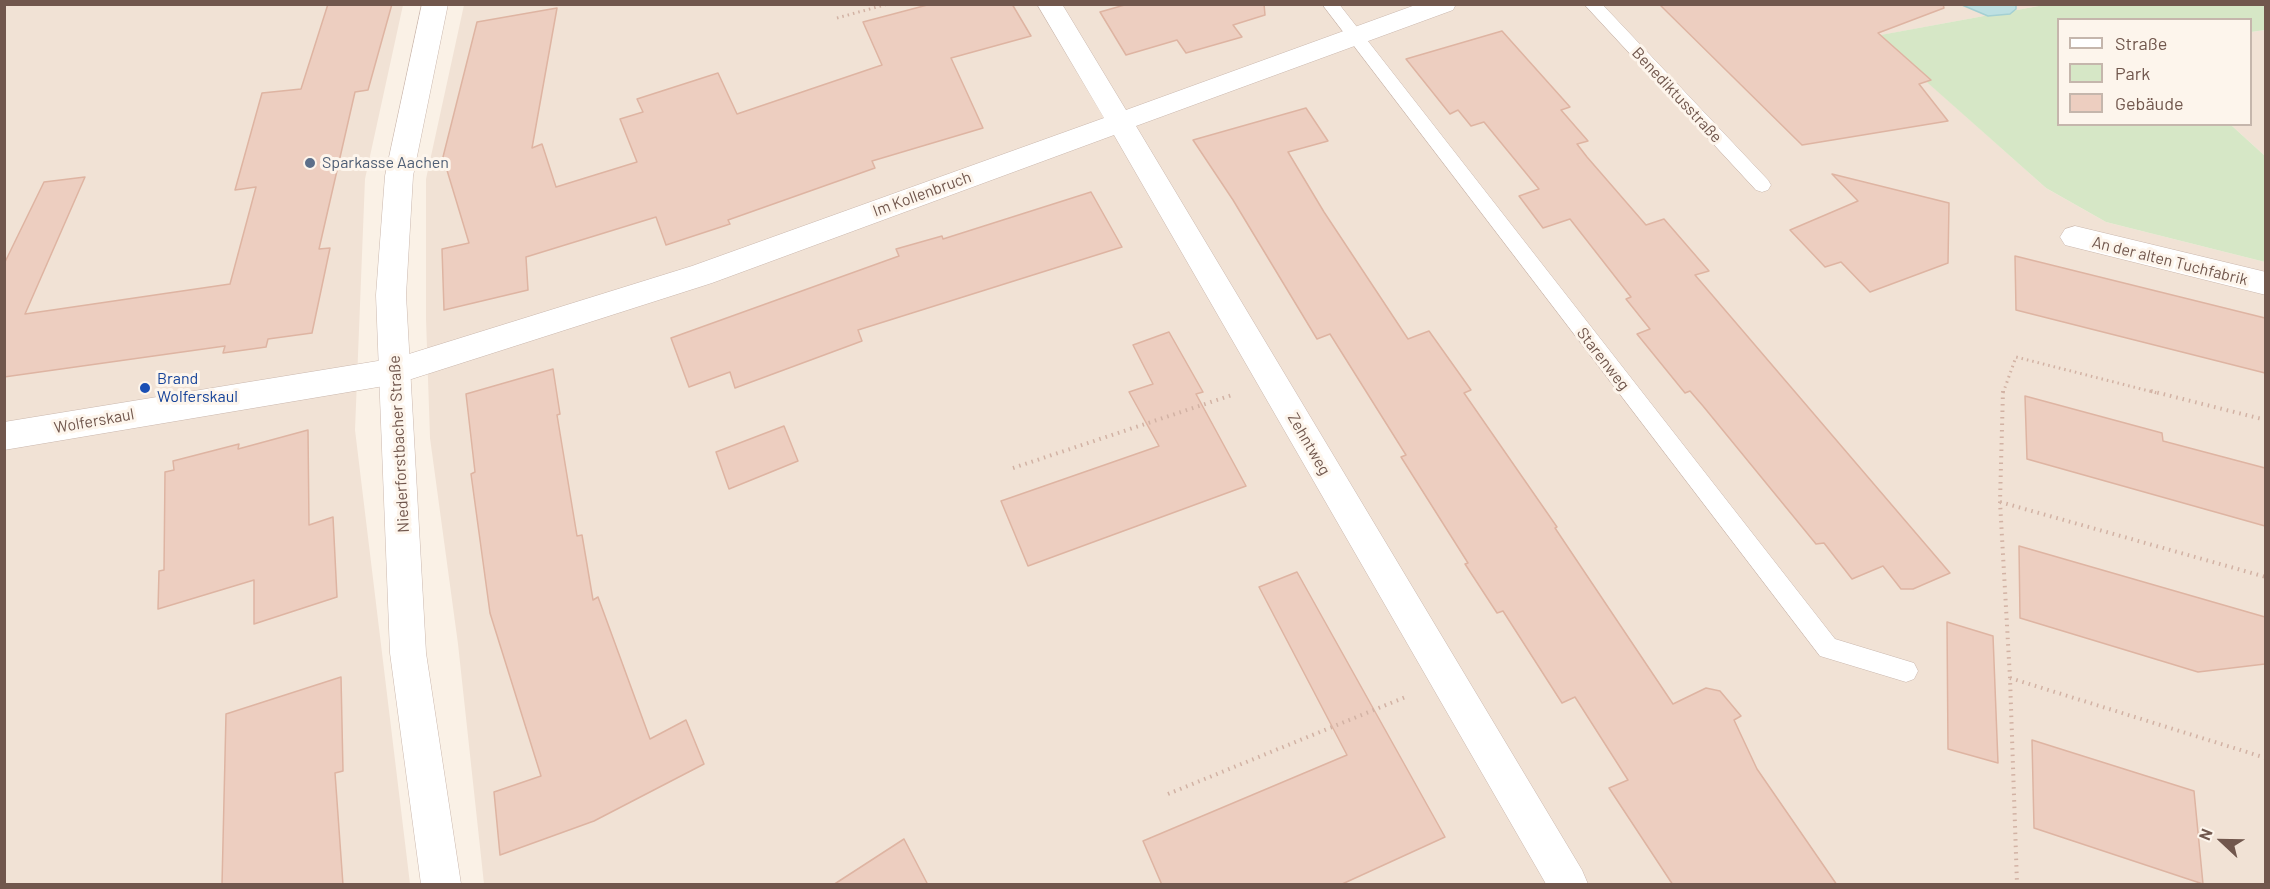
<!DOCTYPE html>
<meta charset="utf-8">
<style>
body{margin:0}
#map{position:relative;width:2270px;height:889px;overflow:hidden;background:#faf1e6;font-family:Barlow,sans-serif}
canvas{display:block}
.frame{position:absolute;inset:0;border:6px solid #71574d;pointer-events:none}
.legend{position:absolute;left:2057px;top:18px;width:195px;height:108px;box-sizing:border-box;background:#fdf5ec;border:2px solid #c5b6ac;margin:0;padding:8px 10px;list-style:none;font-size:18px;color:#71574d}
.legend li{display:flex;align-items:center;gap:12px;height:30px}
.legend b{width:30px;border:2px solid #c5b6ac}
.north{position:absolute;left:2192px;top:811px;width:60px;height:60px;-webkit-text-stroke:4px #fdf5ec;paint-order:stroke;rotate:292deg;font-size:16px;font-weight:700;line-height:24px;text-align:center;color:#71574d}
.north::after{content:'';display:block;margin:auto;width:21px;height:27px;background:#71574d;clip-path:polygon(50% 0,100% 100%,50% 72%,0 100%)}
</style>
<div id="map">
<canvas width="2270" height="889"></canvas>
<div class="frame"></div>
<ul class="legend">
<li><b style="height:8px;background:#fff"></b>Straße</li>
<li><b style="height:16px;background:#d6e7c6"></b>Park</li>
<li><b style="height:16px;background:#edcec0"></b>Gebäude</li>
</ul>
<div class="north">N</div>
</div>
<script>
const g = document.querySelector('canvas').getContext('2d');
g.lineJoin = 'round';
function fillPath(path, color) {
  g.fillStyle = color;
  g.fill(path, 'evenodd');
}
function stroke(path, color, width, dash) {
  g.strokeStyle = color;
  g.lineWidth = width;
  g.lineCap = dash ? 'butt' : 'round';
  g.setLineDash(dash || []);
  g.stroke(path);
}
function drawText(font, color, halo, rows, align = 'center') {
  g.font = font + ' Barlow,sans-serif';
  g.lineWidth = 6;
  g.setLineDash([]);
  g.textBaseline = 'middle';
  g.strokeStyle = halo;
  g.fillStyle = color;
  for (const [text, x, y, turn = 0] of rows) {
    g.save();
    g.translate(x, y);
    g.rotate((+turn || 0) * Math.PI / 180);
    g.textAlign = isNaN(turn) ? turn : align;
    if (halo) g.strokeText(text, 0, 0);
    g.fillText(text, 0, 0);
    g.restore();
  }
}
fillPath(new Path2D(`
 M5 5H403L365 179 355 430 410 884H5Z
 M464 5H2044L1876 36 2046 188 2106 222 2265 262V884H484L458 644 430 438 426 319V179Z
 M2265 30V156L2231 125 2250 124 2251 32Z`), '#f1e2d5');
fillPath(new Path2D(`
 M2044 5H2265V30L2251 32 2250 20H2058V124L2231 125 2265 156V262L2106 222 2046 188 1875 36Z`), '#d6e7c6');
const water = new Path2D(`
 M1962 5H2016V9L2010 14 1988 16Z`);
fillPath(water, '#bde0e2');
stroke(water, '#a4d0d3', 1.5);
const building = new Path2D(`
 M328 4H392L368 90 355 92 319 249 330 248 312 333 268 339 266 347 223 353 225 346 4 377V264L44 182 85 177 25 314 230 284 256 187 235 190 262 93 301 89Z
 M931 4H1012L1031 36 951 58 983 128 872 161 875 168 728 220 730 224 666 245 656 217 526 257 528 290 444 310 442 249 469 243 443 157 477 22 557 8 532 148 542 144 556 187 637 162 620 119 643 112 637 99 718 73 737 114 882 65 863 22Z
 M1128 4H1264L1265 15 1233 25 1242 37 1186 53 1177 40 1126 55 1100 12Z
 M1659 4H1943L1944 8 1878 33 1931 80 1919 84 1948 121 1802 145Z
 M1502 31 1570 107 1561 110 1588 141 1577 144 1587 157 1646 225 1664 219 1709 271 1695 275 1950 573 1913 589H1901L1883 566 1852 579 1824 543 1816 544 1703 406 1690 391 1685 393 1637 334 1650 329 1626 299 1631 297 1570 219 1543 228 1519 196 1539 189 1484 122 1471 126 1458 110 1450 114 1406 59Z
 M1306 108 1328 141 1288 152 1324 212 1408 339 1429 331 1471 390 1464 393 1557 527 1555 528 1673 704 1706 688 1720 691 1741 716 1734 720 1757 769 1837 885H1673L1609 788 1628 780 1575 697 1562 703 1503 611 1497 613 1465 564 1468 563 1401 457 1406 455 1330 334 1317 339 1233 200 1193 140Z
 M1832 174 1949 203 1948 263 1870 292 1841 262 1825 267 1790 230 1858 201Z
 M1091 192 1122 247 858 330 862 341 735 388 730 372 689 387 671 338 899 256 896 249 942 236 943 239Z
 M2015 256 2265 318V373L2016 310Z
 M1169 332 1203 392 1196 394 1246 486 1028 566 1001 501 1159 446 1129 392 1153 384 1133 345Z
 M553 369 560 414 557 415 577 536 582 535 593 600 598 597 650 739 686 720 704 764 594 821 500 855 494 792 541 776 490 613 471 474 475 472 466 394Z
 M2025 396 2162 433 2163 441 2265 468V526L2027 459Z
 M784 426 798 461 729 489 716 452Z
 M308 430 309 525 333 517 337 597 254 624V580L158 609 159 571 164 570 165 472 174 470 173 461 239 444 238 449Z
 M2019 546 2265 617V664L2198 672 2020 618Z
 M1297 572 1445 837 1340 885H1162L1143 841 1347 755 1259 587Z
 M1947 622 1993 636 1998 763 1948 749Z
 M341 677 343 771 335 773 343 885H222L226 714Z
 M2032 740 2194 791 2203 884 2034 828Z
 M904 839 928 885H833Z`);
fillPath(building, '#edcec0');
stroke(building, '#deb4a2', 1.5);
const service = new Path2D(`
 M1322 4H1339L1835 639 1914 663 1918 671 1914 679 1906 682 1820 656Z
 M1584 4H1602L1768 180 1771 185 1768 190 1762 192 1756 190Z`);
const minor = new Path2D(`
 M1037 4H1062L1126 110 1418 4H1456L1453 10 1136 126 1582 870 1588 884H1546L1114 135 712 283 396 384 4 450V422L396 358 692 266 1104 118Z
 M2075 226 2266 272V295L2065 245 2060 237 2065 229Z`);
const tertiary = new Path2D(`
 M422 4H448L413 176 406 295 426 653 461 884H421L390 653 376 295 385 176Z`);
stroke(service, '#cbb8ae', 1);
stroke(minor, '#cbb8ae', 1);
stroke(tertiary, '#cbb8ae', 1);
stroke(new Path2D(`
 M837 18 888 4
 M2003 393 2016 357 2157 393`), '#d2b2a4', 3, [1.5, 4]);
stroke(new Path2D(`
 M2003 391 2000 502 2010 678 2017 884
 M2151 391 2266 420
 M1013 468 1235 394
 M2000 502 2266 577
 M2010 678 2266 758
 M1168 794 1408 696`), '#d2b2a4', 4, [1.5, 5]);
fillPath(service, '#fff');
fillPath(minor, '#fff');
fillPath(tertiary, '#fff');
for (const [x, y, r, color] of [
 [310,163,6,"#5c6f8a"],
 [145,388,6,"#1a4fb4"]
]) {
  const dot = new Path2D();
  dot.arc(x, y, r, 0, 2 * Math.PI);
  g.fillStyle = color;
  g.fill(dot);
  stroke(dot, '#fdf5ec', 2);
}
drawText('16px', '#71574d', '#fdf5ec', [
 ["Benediktusstraße",1677,95,47],
 ["Im Kollenbruch",922,194,-20],
 ["An der alten Tuchfabrik",2170,261,14],
 ["Starenweg",1603,359,52],
 ["Wolferskaul",94,421,-10],
 ["Niederforstbacher Straße",399,444,-93],
 ["Zehntweg",1309,444,60]
]);
drawText('16px', '#4e5e75', '#fdf5ec', [
 ["Sparkasse Aachen",322,163]
], 'left');
drawText('16px', '#164399', '#fdf5ec', [
 ["Brand",157,379],
 ["Wolferskaul",157,397]
], 'left');
</script>
